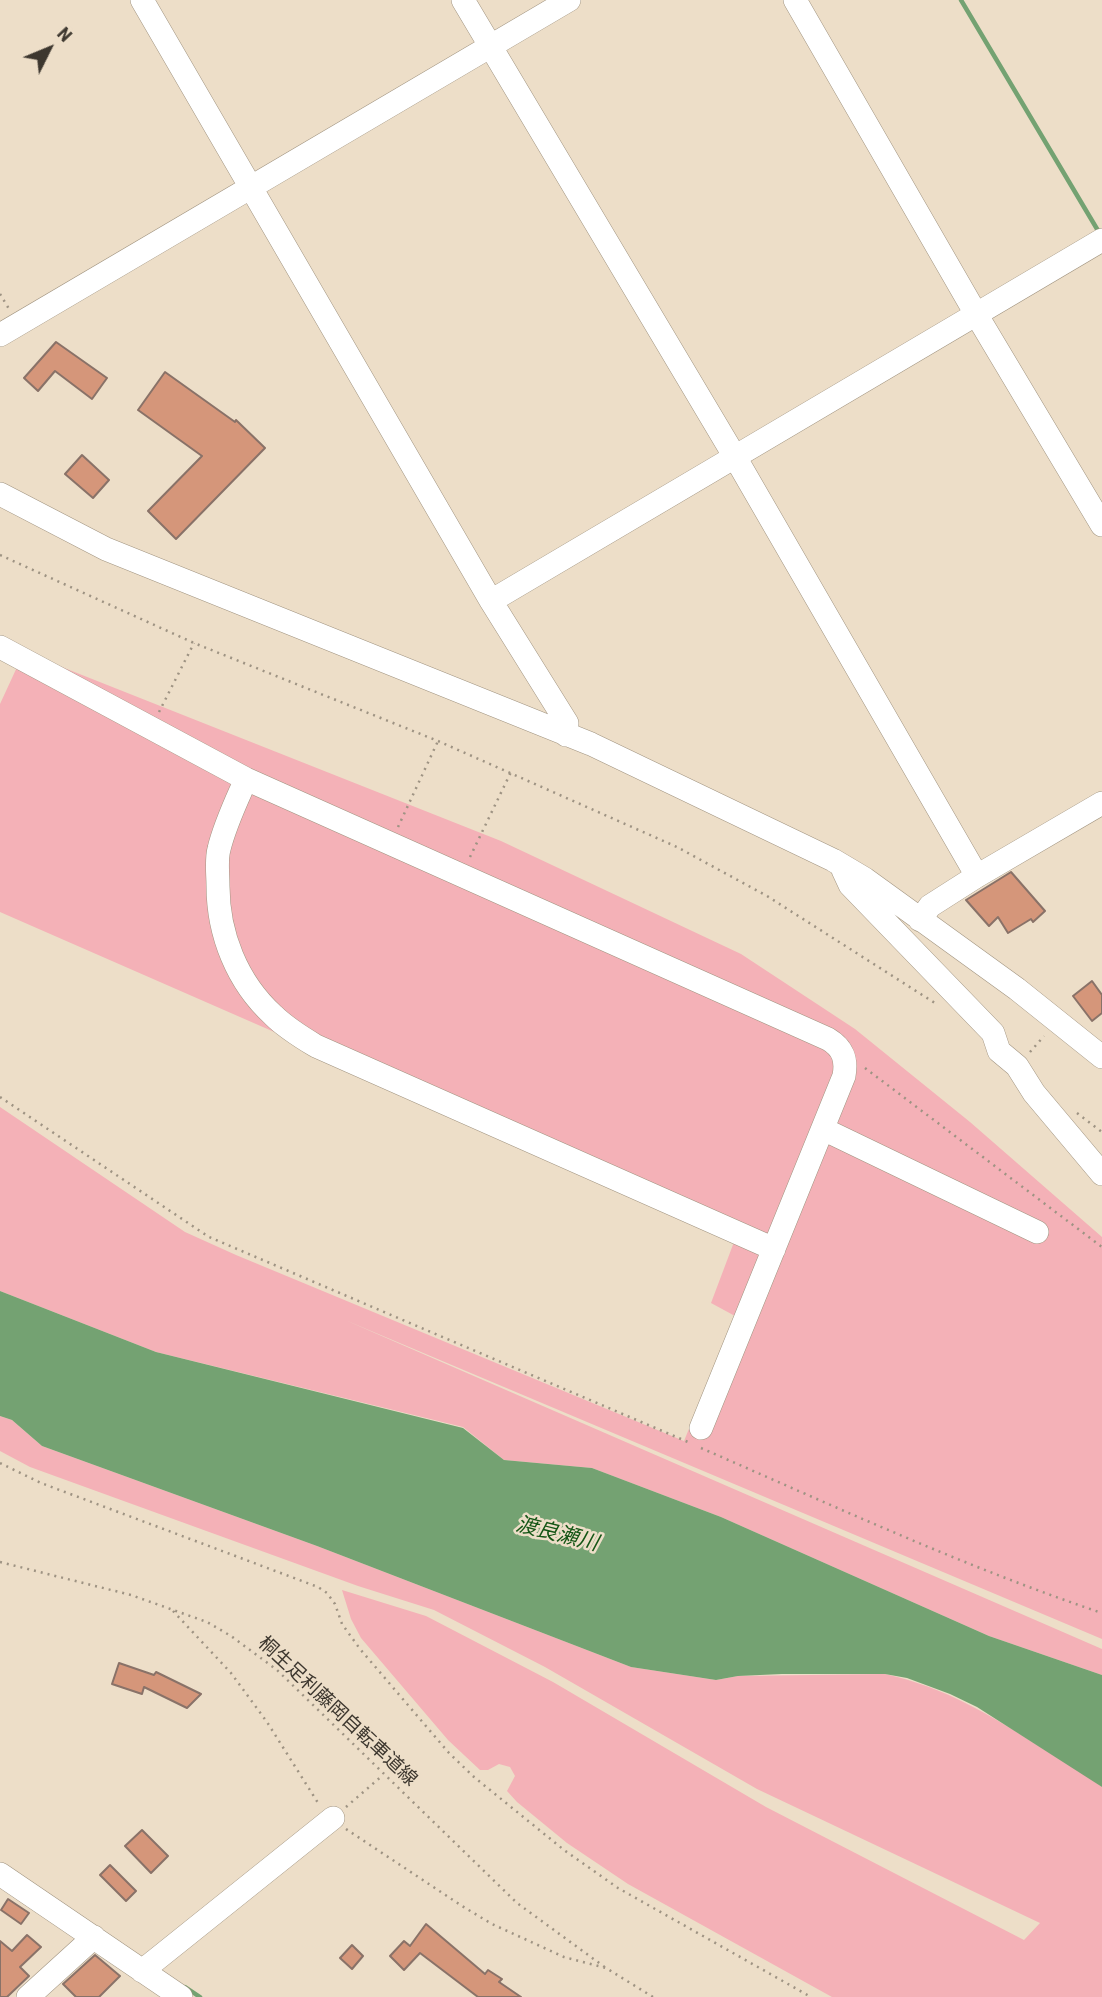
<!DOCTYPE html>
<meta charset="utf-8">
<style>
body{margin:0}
#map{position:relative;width:1102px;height:1997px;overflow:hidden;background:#eddec8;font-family:"Roboto Condensed",sans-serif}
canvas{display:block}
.north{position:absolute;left:14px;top:14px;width:70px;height:70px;-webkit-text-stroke:5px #eddec8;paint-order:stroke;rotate:47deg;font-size:19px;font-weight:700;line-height:28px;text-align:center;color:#3d372f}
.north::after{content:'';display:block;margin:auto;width:24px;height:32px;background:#3d372f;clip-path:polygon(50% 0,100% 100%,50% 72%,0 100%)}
</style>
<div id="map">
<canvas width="1102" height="1997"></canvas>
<div class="north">N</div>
</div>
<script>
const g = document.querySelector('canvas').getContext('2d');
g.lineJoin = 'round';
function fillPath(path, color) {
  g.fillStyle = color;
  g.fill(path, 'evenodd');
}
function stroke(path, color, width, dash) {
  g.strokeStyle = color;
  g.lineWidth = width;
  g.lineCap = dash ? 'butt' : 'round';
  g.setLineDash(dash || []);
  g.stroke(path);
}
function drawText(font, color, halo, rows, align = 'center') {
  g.font = font + ' "Roboto Condensed","Noto Sans JP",sans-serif';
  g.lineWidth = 5;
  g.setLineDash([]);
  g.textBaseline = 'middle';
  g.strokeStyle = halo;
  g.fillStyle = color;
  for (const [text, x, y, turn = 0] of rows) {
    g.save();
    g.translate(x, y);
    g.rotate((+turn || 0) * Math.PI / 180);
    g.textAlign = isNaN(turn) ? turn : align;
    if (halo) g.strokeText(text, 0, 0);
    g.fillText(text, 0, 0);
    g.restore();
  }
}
fillPath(new Path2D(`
 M24 652 501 841 741 954 855 1029 970 1122 1102 1237V1639L345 1320 1102 1649V1675L989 1636 721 1517 592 1468 504 1460 463 1427 156 1352 0 1291V1107L185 1232 236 1255 684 1441 735 1316 711 1303 734 1242 288 1038 0 912V704Z
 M0 1416 12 1420 42 1446 317 1546 631 1667 716 1680 738 1676 885 1674C947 1688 990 1715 1042 1748 1062 1761 1084 1773 1102 1787V1997H832L628 1884 567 1843 517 1802 507 1791 515 1776 510 1767 499 1764 488 1770H480L448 1740 361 1638 351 1619 342 1590 426 1616 553 1682 766 1807 1024 1940 1040 1923 757 1789 545 1667 434 1610 358 1586 30 1467 0 1451Z`), '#f4b1b7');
fillPath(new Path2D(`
 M0 1291 156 1352 463 1428 504 1460 592 1468 721 1517 989 1636 1102 1675V1787L977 1707 950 1694 907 1678 885 1674H782L738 1676 716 1680 631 1667 317 1546 42 1446 12 1420 0 1416Z`), '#74a272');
stroke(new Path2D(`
 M961 0 1100 234
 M185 1987 200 1997`), '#74a272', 4.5);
const building = new Path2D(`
 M56 342 107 378 92 399 55 371 38 391 24 378Z
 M165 372 235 422 236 420 265 448 176 539 148 511 202 456 138 410Z
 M82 455 109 480 93 498 65 474Z
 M1011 872 1045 911 1033 922 1031 919 1008 933 998 917 989 926 966 900Z
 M1092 981 1102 995V1013L1092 1021 1073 996Z
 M119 1663 154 1675 156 1672 201 1694 187 1708 144 1687 142 1694 112 1684Z
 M142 1830 168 1856 151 1873 125 1846Z
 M110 1865 136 1891 126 1901 100 1875Z
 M8 1899 29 1913 21 1924 1 1910Z
 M426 1924 485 1974 488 1970 502 1979 499 1982 521 1997H478L420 1953 404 1970 390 1956 404 1941 410 1946Z
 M27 1935 41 1947 20 1967 29 1976 7 1997H0V1941L12 1951Z
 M352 1945 363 1956 352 1969 340 1958Z
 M95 1955 120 1976 99 1997H76L63 1984Z`);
fillPath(building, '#d5967a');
stroke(building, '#897268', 2);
const minor = new Path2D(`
 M142 0 491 601 567 723 566 735
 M463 0 735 457 977 876
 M795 0 976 314 1102 525
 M0 335 569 0
 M0 494 106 549 591 744 833 860 865 879 1017 989 1102 1057
 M491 601 1102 240
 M0 647 246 779 828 1039C843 1048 847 1059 844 1076L701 1428
 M246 779C236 802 225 824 219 849 216 860 218 874 218 886 218 934 237 982 273 1015 285 1027 301 1037 316 1046L774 1249
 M843 870 850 885 993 1033 999 1051 1017 1066 1034 1093 1102 1174
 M920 920 930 906 977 876 1102 803
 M823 1129 1037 1232
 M0 1874 181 1997
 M142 1971 333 1818
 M28 1997 94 1937`);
stroke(minor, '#a19480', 24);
stroke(new Path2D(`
 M0 294 9 309
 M0 555 194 643 438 741 677 847 767 896 938 1005
 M159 712 194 643
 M398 827 438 741
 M470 857 511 772
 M1030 1052 1044 1036
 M865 1068 1102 1247
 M0 1097 209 1237 688 1442
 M1077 1113 1102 1132
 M701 1448C834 1506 965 1567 1102 1613
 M0 1463 41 1483 318 1587 327 1593 335 1604 342 1624 360 1649 449 1753 474 1777 564 1850 618 1888 811 1997
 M0 1562 131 1595 207 1622 231 1636 277 1670 517 1903 606 1968
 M173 1611 231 1673 267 1722 320 1806
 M346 1807 383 1775
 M346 1829 462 1906 492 1924 564 1957 606 1968 653 1997`), '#9e9383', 2.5, [2, 5]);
stroke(minor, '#fff', 23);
drawText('19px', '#3d372f', '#eddec8', [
 ["桐生足利藤岡自転車道線",337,1712,43]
]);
drawText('italic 21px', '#155616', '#eddec8', [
 ["渡良瀬川",557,1535,14]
]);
</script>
